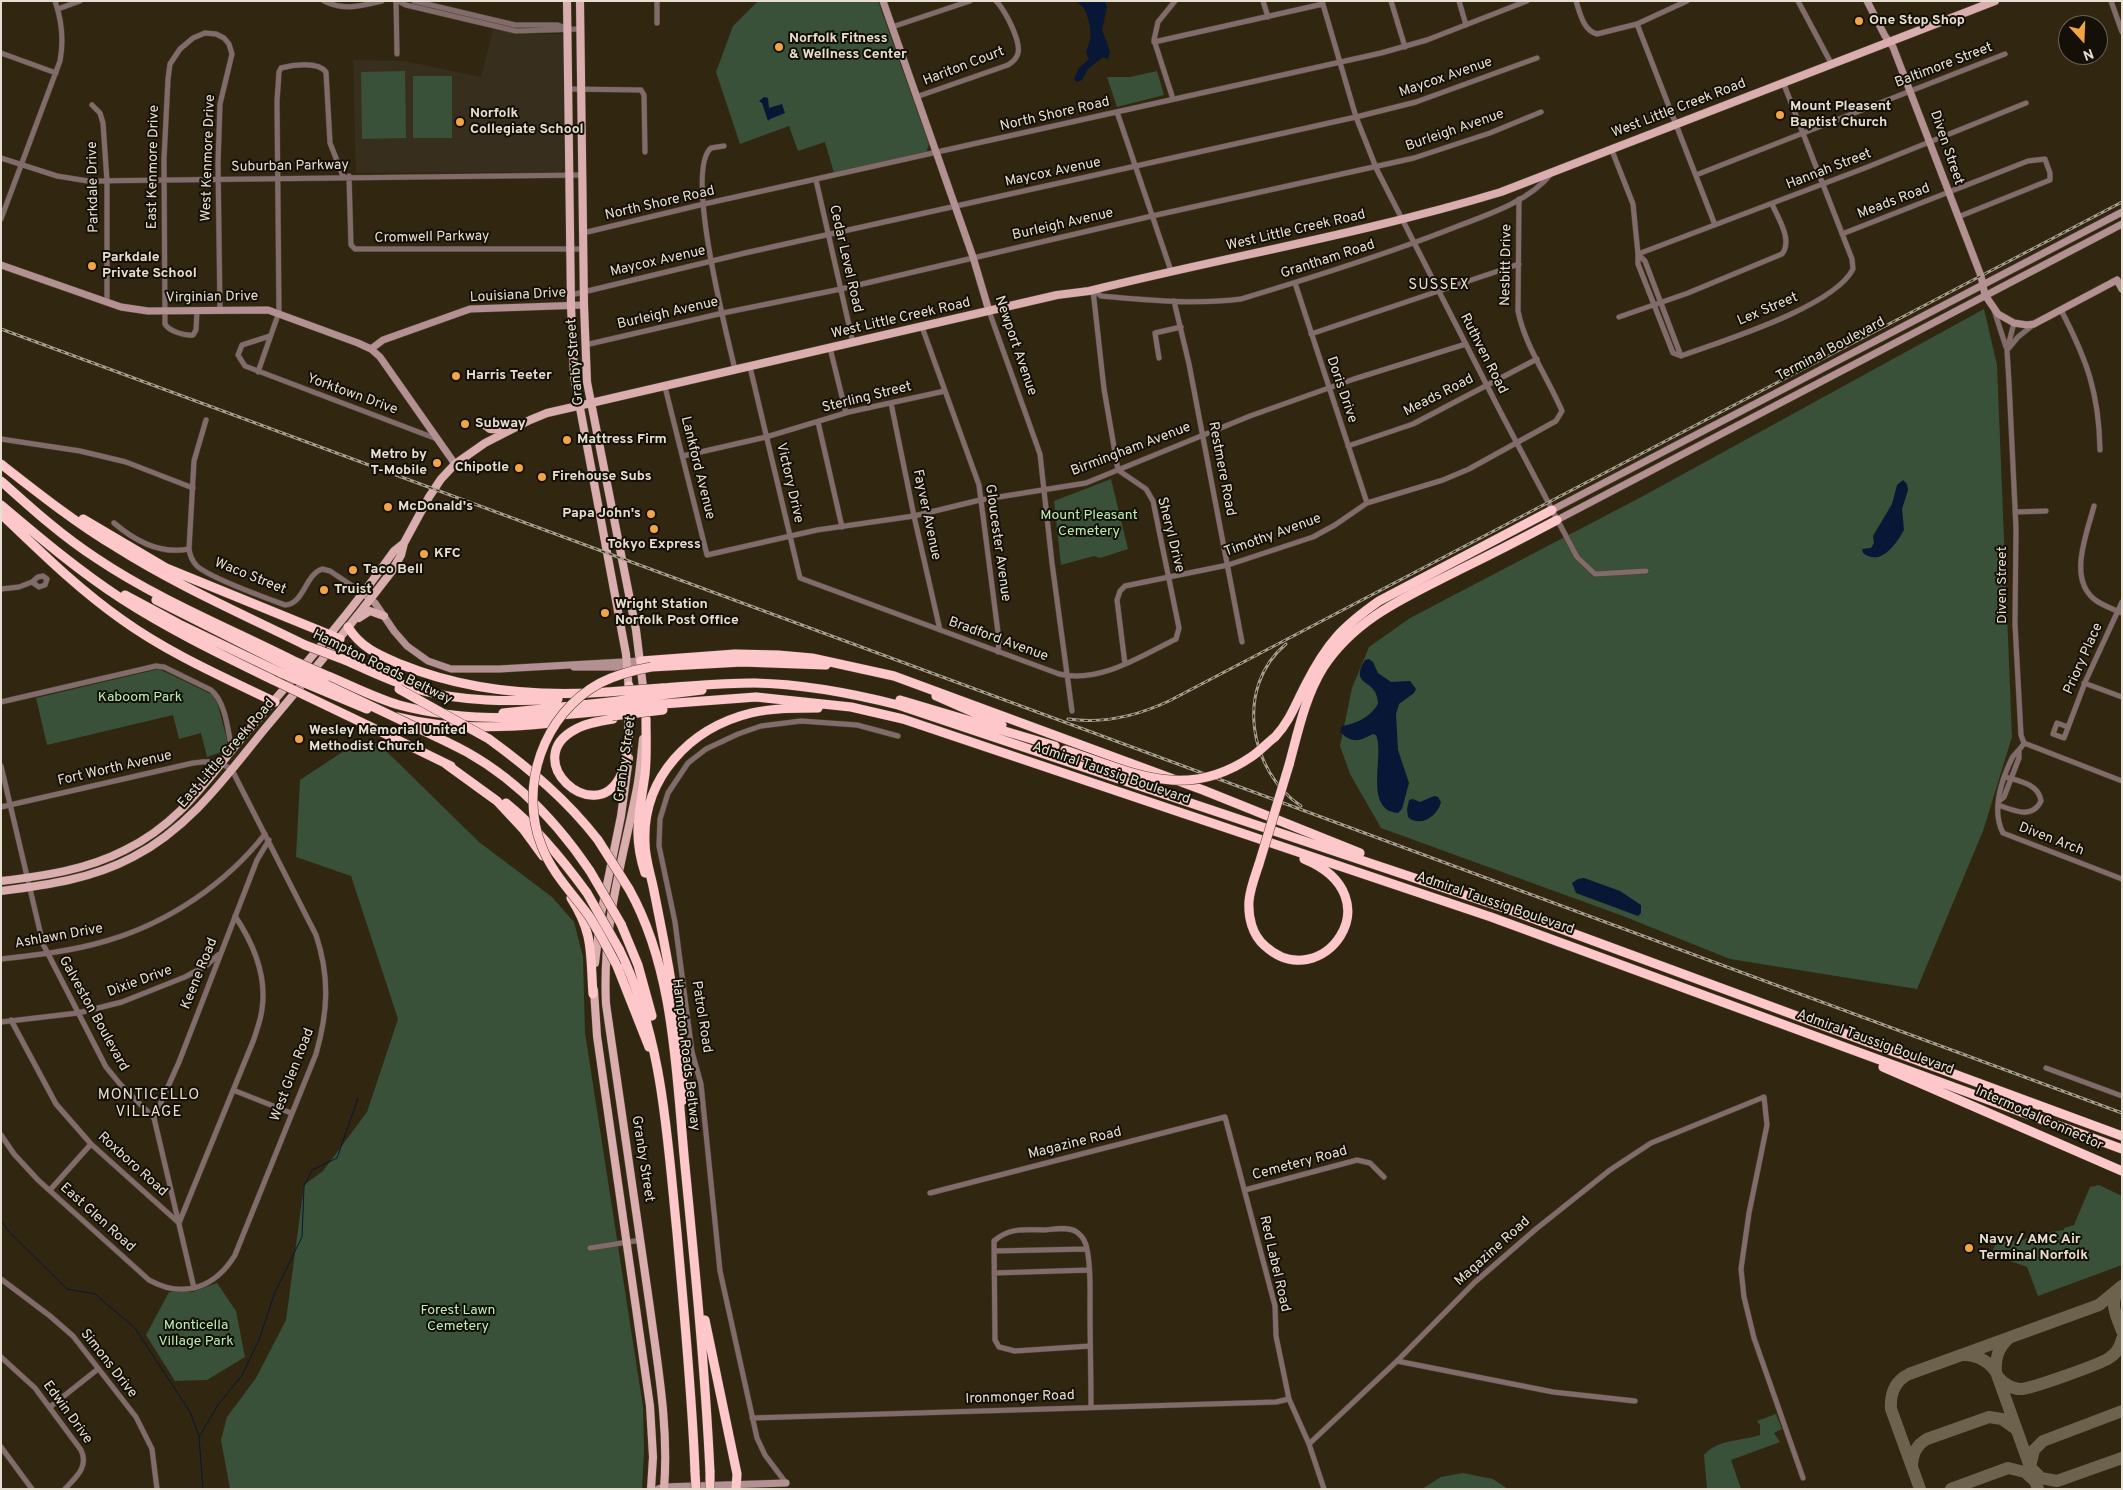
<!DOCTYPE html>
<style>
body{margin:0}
#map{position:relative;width:2123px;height:1490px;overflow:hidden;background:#312610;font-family:Overpass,sans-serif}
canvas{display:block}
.frame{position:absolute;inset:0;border:2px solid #e6dfd1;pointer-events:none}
.north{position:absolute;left:2058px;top:15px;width:50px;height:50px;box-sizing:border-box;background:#151007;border:1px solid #696358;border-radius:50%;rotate:160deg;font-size:14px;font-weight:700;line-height:20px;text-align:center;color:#e6dfd1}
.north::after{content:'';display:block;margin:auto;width:18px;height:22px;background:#f2a541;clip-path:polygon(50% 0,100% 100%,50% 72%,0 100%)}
</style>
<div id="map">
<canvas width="2123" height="1490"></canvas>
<div class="frame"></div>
<div class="north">N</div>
</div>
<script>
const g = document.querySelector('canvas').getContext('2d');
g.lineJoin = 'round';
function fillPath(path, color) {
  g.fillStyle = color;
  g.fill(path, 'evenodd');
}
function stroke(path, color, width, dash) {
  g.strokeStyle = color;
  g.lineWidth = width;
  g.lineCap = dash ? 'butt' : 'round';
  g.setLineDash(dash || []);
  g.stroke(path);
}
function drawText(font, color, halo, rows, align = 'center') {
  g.font = font + ' Overpass,sans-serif';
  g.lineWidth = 4;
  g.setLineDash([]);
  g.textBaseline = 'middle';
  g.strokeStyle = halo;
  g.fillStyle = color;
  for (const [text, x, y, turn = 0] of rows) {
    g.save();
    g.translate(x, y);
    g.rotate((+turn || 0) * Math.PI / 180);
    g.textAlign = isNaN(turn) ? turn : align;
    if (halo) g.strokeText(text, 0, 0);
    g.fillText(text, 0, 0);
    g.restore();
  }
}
fillPath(new Path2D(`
 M493 29 520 34H560L563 36 564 169 560 172 356 173 353 60 405 61 481 77Z`), '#372e1e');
fillPath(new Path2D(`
 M758 1H878L929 144 926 153 834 173 825 142 798 151 789 126 740 144 716 72 733 26Z
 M405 71 406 138 362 139 361 72Z
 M1157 71 1164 95 1117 107 1107 77H1130Z
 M413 76H452V138H413Z
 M1984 309 1997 365 2012 737 1983 831 1917 989 1730 959 1623 916 1381 828 1350 774 1340 746 1352 688 1369 647 1410 618 1645 495Z
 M1111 479 1128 549 1100 558 1094 556 1061 565 1054 501Z
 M159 669 213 695 217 702 227 739V746L224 751 207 757 201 733 179 739 173 715 47 745 36 698Z
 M378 743 479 842 552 897 574 922 583 957 585 1033 643 1407 644 1451 642 1489H230L221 1440 227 1417 256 1378 286 1320 304 1185 323 1171 367 1112 398 1019 351 876 296 857 300 780 353 745Z
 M2099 1185 2122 1196V1265L2038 1296 2027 1267 1991 1254 1995 1245 1993 1242 1997 1238C2008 1241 2023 1243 2032 1235L2064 1230V1228L2074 1225 2090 1187Z
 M217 1283 236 1311 245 1357 207 1380 175 1381 146 1335 169 1292H192Z
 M1776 1414 1782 1429 1774 1433 1780 1442 1731 1460 1741 1489H1707L1704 1455C1717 1439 1743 1441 1760 1435V1425L1757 1421Z
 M1463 1473 1493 1479 1508 1489H1422L1441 1477Z`), '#385138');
fillPath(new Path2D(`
 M1076 1H1105L1107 7 1102 30 1110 51 1108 59 1103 57 1088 69 1082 80 1077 82 1074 79 1079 68 1089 59C1084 52 1088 48 1090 40 1092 32 1088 12 1082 6 1080 4 1077 3 1076 1Z
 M764 97 768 98 769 108 782 104 785 113 770 119 768 121 762 103 759 101Z
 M1903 480 1907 484 1908 490 1902 509 1904 530C1896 544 1881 567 1863 553L1862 549 1871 548 1874 543 1873 536 1892 504 1897 485Z
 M1369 659 1373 662 1378 673 1391 682 1410 681 1416 689 1414 693 1399 704 1396 714 1398 750 1409 783 1402 809 1398 813C1363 810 1385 756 1376 735L1373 734C1359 741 1353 744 1340 732L1342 726C1356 724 1370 717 1378 704 1378 677 1348 688 1365 660Z
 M1434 796 1438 797 1441 802C1438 816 1420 828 1408 817L1407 809 1409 800 1413 799 1420 802Z
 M1584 878 1620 891 1641 905V913L1638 916 1576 893 1572 883 1578 879Z`), '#071735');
stroke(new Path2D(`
 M1 1221 9 1232 67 1289 95 1294 135 1328 190 1412 199 1436
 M203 1489 199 1437 218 1405 242 1375 259 1340 275 1292 302 1237 304 1186 312 1170 337 1158 358 1098`), '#071735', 1);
stroke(new Path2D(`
 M2118 1291C2109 1304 2117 1317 2122 1331
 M2009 1338C1998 1348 1995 1358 1996 1372L2038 1489
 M1964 1355C1978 1355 1988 1361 1996 1372
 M1998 1377C2004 1384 2011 1389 2021 1389 2030 1389 2101 1364 2109 1358 2116 1354 2120 1347 2122 1339
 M1912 1467C1912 1455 1916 1445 1927 1439L1989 1417 2002 1419 2016 1429
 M2030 1467 2034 1450 2043 1441 2122 1411
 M2032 1469 2041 1478 2057 1481 2122 1458
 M1920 1489 1891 1409C1890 1394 1895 1381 1909 1374L2099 1305 2122 1286
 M1951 1489 2008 1468 2025 1472 2036 1482`), '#6c624e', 12);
const street = new Path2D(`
 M324 1C344 11 361 6 382 1
 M396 1 397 54
 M398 1 406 5 516 31 580 29
 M414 1 515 25H558L566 28
 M657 1V23
 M1263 1 1268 17
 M1322 1 1356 117 1377 170 1501 413 1577 557 1595 574 1646 571
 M1391 1 1405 47
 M1459 1 1466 25
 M1576 1C1580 13 1583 30 1597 34L1637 24 1687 1
 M1798 1 1831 63
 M2111 1 2122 32
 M58 9 80 1
 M1637 24 1715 225
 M892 27 970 1
 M1154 42 1323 4
 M1 53 56 73
 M568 89 641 90 644 95 645 152
 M916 97 1008 65C1013 62 1017 58 1018 53 1021 41 1005 10 996 1
 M1173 99 1154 40 1158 22 1175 1
 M92 105 100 113 103 123 107 181V303
 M1117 112 1171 271
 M724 146 711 148C684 171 727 334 735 370
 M1611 148 1633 204 1638 254 1865 168 2026 103
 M1 158 57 176 88 181 583 175
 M1696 175 2005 54
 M349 176 351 245 355 249H584
 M816 180 853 343
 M1 219 60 61C64 40 62 21 55 1
 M583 233 704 204 1381 53 1427 40 1527 1
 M1842 234 2028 161 2045 159 2050 173V180L1958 217
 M1638 254 1645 261 1681 356 1673 353 1638 264Z
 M1295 283 1367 503
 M1094 290 1101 296C1148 300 1195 305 1241 299 1314 277 1388 254 1458 226 1490 214 1529 201 1551 174
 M571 295 745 253 1356 117 1416 102 1537 58
 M1174 301 1189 364 1242 642
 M1994 310 2006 347
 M2061 310C2087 360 2099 393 2100 450
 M197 311 196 330 193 335C184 336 169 331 165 324L164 159 168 79 170 64 180 49 193 38 205 33 216 34 224 38 229 44 232 54 220 104 218 163 220 311
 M989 311 1040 454 1052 563 1072 711
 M1619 317 1688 293 1782 254C1793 240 1778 218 1772 204
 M2014 323 2007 350 2009 383 2016 528 2015 624 2021 735 2024 743 2122 781
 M922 327 979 485 999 640 998 652
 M1311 334 1519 264
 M270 336 242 345 238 355 245 366 437 439
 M585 345 723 313 841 289 1152 216 1414 158 1490 133 1541 112
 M830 348 846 413
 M2009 348 2018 337 2033 325
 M1681 356C1722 341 1834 307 1853 269L1852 259 1783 82
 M1159 358 1155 333 1181 327
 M750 367 800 578 1059 674C1099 684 1141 656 1176 639L1179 628 1153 501 1146 489 1118 470 1104 389 1093 290
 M258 372 279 312 277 101 279 72 281 68C292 65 318 61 326 72L330 143 343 176
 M665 387 707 555 817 530 914 516 980 500 1086 483 1250 416 1354 379 1466 344
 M891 403 914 516 940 630
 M206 420 194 461 189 549C190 556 192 561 197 566 210 578 266 598 285 605 304 604 305 575 322 569L330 571 363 593
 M818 422 842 527
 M1 439 80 451 126 462 193 488
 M1348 446 1413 424 1537 359
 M683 456 766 437 849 412 945 391
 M2094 506C2087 533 2068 578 2094 599 2101 605 2113 609 2122 613
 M2015 512 2046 511
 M114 523C135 541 160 555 189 549
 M43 576 47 579 45 585 39 587 32 582 38 577Z
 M1 589 19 587 32 582
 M1125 664 1117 600 1120 591 1125 586 1228 565 1313 537 1335 525 1367 503 1443 480 1469 469 1556 421 1562 411C1548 378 1525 346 1518 311L1519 199
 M2084 683 2122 697
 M1 702 156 666 164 667 211 690C226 702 228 732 232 750
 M2068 727 2057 723 2053 734 2064 738 2086 680 2122 602
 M2024 743C2021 749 2015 753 2012 758 2001 781 1991 810 2003 833L2122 879
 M1 766 43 944 106 1067 120 1084 154 1118 194 1288
 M1999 801 2004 797 2019 758V752
 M1998 805C2013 810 2032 820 2041 801 2039 784 2019 781 2005 777
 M1 807 193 763C209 761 219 760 232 770L316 935C330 977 328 1012 316 1054L235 1255C215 1288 183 1299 149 1280L38 1180 14 1154 1 1135
 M1 959C37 955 72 951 106 941 168 923 226 884 265 834
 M11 1020 56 1104 91 1144 179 1223 254 1039C257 1029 261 1019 262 1009 267 976 253 943 235 916
 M1 1022 78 1013 122 1002 185 977 207 965 218 955
 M2046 1068 2122 1096
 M233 1090 291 1113
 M154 1118 179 1062 257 860 269 840
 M50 1190 91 1144
 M1245 1190 1357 1160 1370 1163 1384 1177
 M930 1193 1225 1117 1275 1306 1276 1336 1289 1399 1309 1444 1324 1489
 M590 1248 641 1240
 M994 1251 1087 1249
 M994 1273 1089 1270
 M1 1279 50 1316 73 1336 136 1417 152 1449 157 1489
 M1090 1346 1015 1351 999 1347 995 1340 994 1241C1010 1227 1024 1230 1045 1230 1054 1229 1071 1226 1078 1233 1083 1237 1086 1243 1087 1249 1091 1268 1090 1288 1090 1307 1090 1340 1091 1374 1091 1407
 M1 1357 35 1388 81 1450C89 1467 76 1477 65 1489
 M1397 1361 1553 1392 1635 1401
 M50 1407 98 1369
 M752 1418 1276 1402 1289 1399
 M1309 1444 1397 1361 1475 1282 1536 1229 1610 1170 1651 1143 1764 1097 1767 1125 1749 1213 1741 1269 1744 1297 1754 1338 1803 1478
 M1 1447 32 1489
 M786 1483 765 1455 757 1438 720 1271 701 1084 692 1052 675 922 659 846 660 819 668 793 688 763 706 749 738 734 761 726 801 721 857 725 898 736`);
const secondary = new Path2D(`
 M883 1 973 257 989 311
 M1867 1 1885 36 1893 47 1981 276 1985 295 1998 314 2014 323 2027 325 2034 324 2117 280 2122 289
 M1 265 121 307 148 311 268 310 358 343 371 349 380 357 455 464
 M371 349 383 340 470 309 584 305
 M1552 510 2122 212
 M1557 520 2122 224
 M363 593 375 603 394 631 407 646 428 661 451 669H499L641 661
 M574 667H620L641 665
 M658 1489 664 1487 786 1483`);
const primary = new Path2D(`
 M567 1 571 306 574 376 626 654 629 692
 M580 1 584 305 587 382 636 630 644 695
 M482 423 490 429 508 430
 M359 618 370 611 384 616
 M643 739C641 755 640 772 637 788 622 864 602 925 606 1004 620 1106 636 1207 650 1308 658 1368 669 1428 664 1489
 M1 881C44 876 86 870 125 850 182 822 207 779 246 733 297 674 349 615 394 551L404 543
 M1 891C47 885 92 879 133 857 189 828 224 779 263 731 307 679 350 626 392 571L401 555 404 543 429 497 441 479 455 464 485 443 530 420 547 413 591 403 1057 295 1089 291C1226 257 1366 233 1501 192L1995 1
 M600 919 621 816 629 758
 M595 963 599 930
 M594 990 597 1036 650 1406 653 1457 651 1489`);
const highway = new Path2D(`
 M1 464C38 493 76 523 116 547 176 585 242 614 305 645
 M1 481C31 508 62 536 96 558 157 599 226 627 292 660
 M1 505C40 538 79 571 122 599 170 630 222 655 273 680
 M1 514C40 551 77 588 121 619 168 653 223 677 275 702
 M83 519 166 568 340 639
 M125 595 179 624 281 673
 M156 600 287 666
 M348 627C361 648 379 655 400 664 466 691 536 697 607 692
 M345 660C368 670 392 682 416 689 462 702 511 702 558 699
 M641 661 735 654 778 655 812 658 894 676 1203 790 1360 853
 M651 667 742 662 826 665
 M328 676C352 686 375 698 399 705 469 724 541 718 612 710
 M662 688C693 686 723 683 754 683 803 684 851 693 898 705L1507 909 2122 1136
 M661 695 702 690
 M936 696 1002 725
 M900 700 1055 746
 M663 704 756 697 851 707 903 719 1491 917 2122 1149
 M503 713 610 702
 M398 717C449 730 501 728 552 723
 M613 719C600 721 587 723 576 729 518 759 594 828 620 777 631 756 629 710 629 686
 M367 725 451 766
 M1275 737C1290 721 1296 703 1306 684 1327 643 1342 627 1379 601L1552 510
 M489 739C530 769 567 800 598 840
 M447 742C508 770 553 816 590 871
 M446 764 497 801 524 830 543 856
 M1289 765C1298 732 1305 697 1323 668 1355 618 1408 596 1459 570 1492 554 1525 537 1557 520
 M506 803C537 828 563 860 587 893
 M1259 864C1255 876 1250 889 1249 901 1248 917 1252 935 1265 946 1321 997 1397 897 1304 859
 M645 873C632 834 640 812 645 774 647 756 646 738 646 719
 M629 889C675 971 676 1074 685 1166 695 1268 705 1369 710 1472
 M571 898C594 934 590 953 593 994
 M621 924 638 965 652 1016
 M619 949C663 1038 667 1136 677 1233 684 1313 692 1392 695 1472
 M617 966 649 1047
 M1883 1067 2122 1171
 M682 1101C684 1081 681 1061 679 1041 674 990 664 941 654 891 651 875 645 859 645 843 642 778 690 728 751 713 773 708 795 708 818 708
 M705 1320 737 1474 736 1489`);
stroke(street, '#4e442f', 6);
stroke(secondary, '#4e442f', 8);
stroke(primary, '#4e442f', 9);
stroke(highway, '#4e442f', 10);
stroke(street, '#816b6b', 5);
stroke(secondary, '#b39091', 7);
stroke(primary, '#daadaf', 8);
stroke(highway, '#fec7c9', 9);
const rail = new Path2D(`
 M1 329 2122 1113
 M1286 644C1234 687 1249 771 1301 806
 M1068 719C1103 724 1137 716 1169 701L2122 202`);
stroke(rail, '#a69d8d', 3);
stroke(rail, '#151007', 1, [4]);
const highwayBridge = new Path2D(`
 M305 645 345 660
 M292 660 328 676
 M287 666 447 742
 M281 673 367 709
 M273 680 367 725
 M399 689 489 739
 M607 692 662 688
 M610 702 661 695
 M612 710 663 704
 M612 716 663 710
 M1065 750C1132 772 1185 802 1251 757 1260 751 1267 743 1275 737
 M598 840 629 889
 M1259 864 1289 765
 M590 871 621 924
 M587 893 619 949
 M617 966C608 949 599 932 589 916 573 894 552 873 542 847 518 787 543 714 600 683 616 675 634 670 651 667
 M695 1472 696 1489
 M710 1472V1489`);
stroke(highwayBridge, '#4e442f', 10, []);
stroke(highwayBridge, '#fec7c9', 9);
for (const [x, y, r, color] of [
 [1859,21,5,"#f2a541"],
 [779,47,5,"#f2a541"],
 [1780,115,5,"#f2a541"],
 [460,122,5,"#f2a541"],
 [92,266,5,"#f2a541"],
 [456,376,5,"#f2a541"],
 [465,424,5,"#f2a541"],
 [567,440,5,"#f2a541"],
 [437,463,5,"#f2a541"],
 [519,468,5,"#f2a541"],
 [542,477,5,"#f2a541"],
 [388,507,5,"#f2a541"],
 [651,514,5,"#f2a541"],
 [654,529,5,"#f2a541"],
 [424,554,5,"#f2a541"],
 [353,570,5,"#f2a541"],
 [324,590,5,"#f2a541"],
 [605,613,5,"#f2a541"],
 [299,739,5,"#f2a541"],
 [1969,1248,5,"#f2a541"]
]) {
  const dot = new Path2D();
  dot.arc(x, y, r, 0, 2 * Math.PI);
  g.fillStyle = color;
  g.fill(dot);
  stroke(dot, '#151007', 2);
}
drawText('bold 14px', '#e6dfd1', '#151007', [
 ["One Stop Shop",1869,21],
 ["Norfolk Fitness",789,39],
 ["& Wellness Center",789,55],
 ["Mount Pleasent",1790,107],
 ["Baptist Church",1790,123],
 ["Norfolk",470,114],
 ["Collegiate School",470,130],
 ["Parkdale",102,258],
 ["Private School",102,274],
 ["Harris Teeter",466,376],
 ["Subway",475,424],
 ["Mattress Firm",577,440],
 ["Metro by",427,455,"right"],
 ["T-Mobile",427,471,"right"],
 ["Chipotle",509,468,"right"],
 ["Firehouse Subs",552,477],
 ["McDonald's",398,507],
 ["Papa John's",641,514,"right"],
 ["Tokyo Express",654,545,"center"],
 ["KFC",434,554],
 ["Taco Bell",363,570],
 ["Truist",334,590],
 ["Wright Station",615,605],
 ["Norfolk Post Office",615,621],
 ["Wesley Memorial United",309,731],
 ["Methodist Church",309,747],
 ["Navy / AMC Air",1979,1240],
 ["Terminal Norfolk",1979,1256]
], 'left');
drawText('14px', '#e6dfd1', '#151007', [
 ["Baltimore Street",1944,66,-21],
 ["Hariton Court",964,67,-21],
 ["Maycox Avenue",1446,78,-19],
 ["West Little Creek Road",1679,109,-21],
 ["North Shore Road",1055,115,-13],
 ["Burleigh Avenue",1455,131,-19],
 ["Diven Street",1946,148,71],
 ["West Kenmore Drive",209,158,-88],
 ["East Kenmore Drive",154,167,-89],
 ["Suburban Parkway",290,167,-1],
 ["Hannah Street",1829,170,-21],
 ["Maycox Avenue",1053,173,-12],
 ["Parkdale Drive",94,187,-91],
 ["Meads Road",1894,202,-21],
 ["North Shore Road",660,204,-13],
 ["Burleigh Avenue",1063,225,-13],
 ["West Little Creek Road",1296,231,-13],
 ["Cromwell Parkway",432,238,-1],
 ["Cedar Level Road",845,259,77],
 ["Grantham Road",1328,260,-18],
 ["Maycox Avenue",658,262,-13],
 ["Nesbitt Drive",1507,265,-89],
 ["Louisiana Drive",518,296,-3],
 ["Virginian Drive",212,298,-1],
 ["Lex Street",1768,310,-23],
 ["Burleigh Avenue",668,314,-13],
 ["West Little Creek Road",901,319,-13],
 ["Newport Avenue",1015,346,71],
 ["Terminal Boulevard",1831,350,-28],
 ["Ruthven Road",1483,354,63],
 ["Granby Street",576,362,-95],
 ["Doris Drive",1341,390,71],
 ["Yorktown Drive",352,395,20],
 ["Meads Road",1439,396,-27],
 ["Sterling Street",867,398,-14],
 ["Birmingham Avenue",1131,450,-21],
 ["Lankford Avenue",697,468,76],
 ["Restmere Road",1221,469,79],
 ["Victory Drive",789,483,77],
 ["Fayver Avenue",926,515,78],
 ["Sheryl Drive",1170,535,76],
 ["Timothy Avenue",1273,536,-20],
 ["Gloucester Avenue",997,543,82],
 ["Waco Street",250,577,22],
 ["Diven Street",2003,585,-90],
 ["Bradford Avenue",998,640,20],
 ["Priory Place",2084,659,-66],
 ["Hampton Roads Beltway",382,668,26],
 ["East Little Creek Road",227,754,-49],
 ["Granby Street",626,759,-82],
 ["Fort Worth Avenue",115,769,-13],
 ["Admiral Taussig Boulevard",1111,774,19],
 ["Diven Arch",2051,840,21],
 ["Admiral Taussig Boulevard",1495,904,19],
 ["Ashlawn Drive",59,937,-10],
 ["Keene Road",200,974,-68],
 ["Dixie Drive",140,982,-20],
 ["Galveston Boulevard",93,1014,61],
 ["Patrol Road",701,1017,81],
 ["Admiral Taussig Boulevard",1875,1043,20],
 ["Hampton Roads Beltway",685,1055,83],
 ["West Glen Road",293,1075,-69],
 ["Intermodal Connector",2039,1119,24],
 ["Magazine Road",1075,1144,-14],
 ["Granby Street",642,1159,81],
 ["Cemetery Road",1300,1164,-15],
 ["Roxboro Road",132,1165,42],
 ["East Glen Road",97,1218,42],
 ["Magazine Road",1493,1252,-42],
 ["Red Label Road",1274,1264,77],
 ["Simons Drive",108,1364,52],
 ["Ironmonger Road",1020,1398,-2],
 ["Edwin Drive",67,1413,54]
]);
drawText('14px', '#b9efb8', '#151007', [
 ["Mount Pleasant",1089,516],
 ["Cemetery",1089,532],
 ["Kaboom Park",140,698],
 ["Forest Lawn",458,1311],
 ["Cemetery",458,1327],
 ["Monticella",196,1326],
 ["Village Park",196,1342]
]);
g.letterSpacing = '1px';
drawText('15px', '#e6dfd1', '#151007', [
 ["SUSSEX",1439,286],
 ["MONTICELLO",149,1096],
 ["VILLAGE",149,1113]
]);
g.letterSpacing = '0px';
</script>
